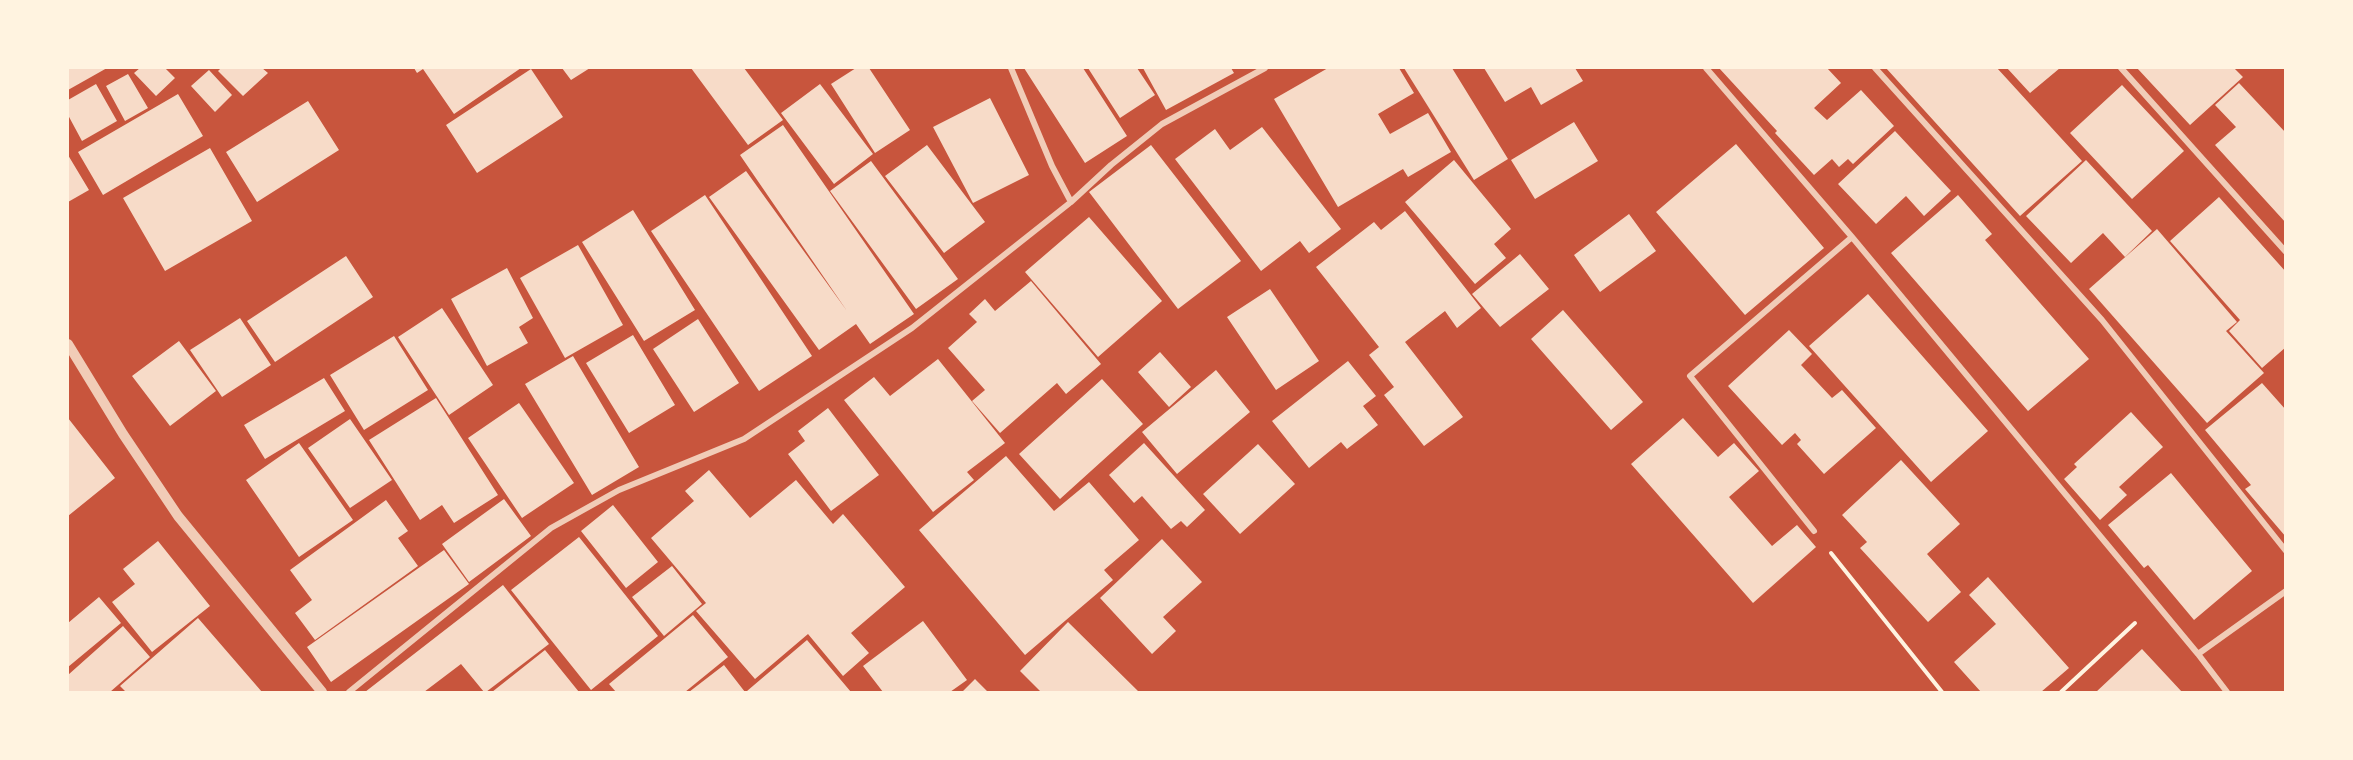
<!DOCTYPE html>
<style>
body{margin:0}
#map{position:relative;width:2353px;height:760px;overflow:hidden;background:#c8553d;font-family:"Roboto Serif",serif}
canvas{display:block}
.frame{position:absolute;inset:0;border:69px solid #fff3e0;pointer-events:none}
</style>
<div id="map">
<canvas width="2353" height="760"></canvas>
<div class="frame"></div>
</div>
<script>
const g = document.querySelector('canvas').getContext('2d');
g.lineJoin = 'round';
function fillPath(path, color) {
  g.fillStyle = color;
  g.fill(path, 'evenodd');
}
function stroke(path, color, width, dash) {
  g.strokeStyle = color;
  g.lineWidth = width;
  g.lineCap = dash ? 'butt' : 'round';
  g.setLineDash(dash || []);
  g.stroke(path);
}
fillPath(new Path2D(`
 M68 68H107L68 90Z
 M140 68H165L175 78 156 96 134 73Z
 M221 68H262L268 73 243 96 218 71Z
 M414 68H521L454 114 423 69 417 73Z
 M562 68H590L571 80Z
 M691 68H744L783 120 748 145Z
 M856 68H869L910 130 875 153 831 84Z
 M1024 68H1083L1127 136 1085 163Z
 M1088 68H1137L1155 95 1120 118Z
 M1143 68H1231L1234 73 1166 110Z
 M1328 68H1399L1414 93 1378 114 1390 134 1428 113 1451 152 1408 177 1403 169 1338 207 1274 99Z
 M1404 68H1452L1508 159 1474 180Z
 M1484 68H1575L1583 81 1541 105 1531 87 1505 102Z
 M1719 68H1827L1841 83 1814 108 1827 120 1861 90 1894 126 1853 164 1848 159 1839 167 1832 159 1814 175 1775 133 1777 131Z
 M1886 68H1997L2082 161 2020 216Z
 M2007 68H2060L2030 93Z
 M2137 68H2234L2243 77 2190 125Z
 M531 69 563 117 477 173 446 125Z
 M209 70 232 95 215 112 191 86Z
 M128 74 148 108 125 121 106 86Z
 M2239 83 2286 133V223L2215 145 2236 127 2215 105Z
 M96 84 117 121 82 141 68 115V100Z
 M820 84 873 154 834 184 781 113Z
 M2122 85 2184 151 2132 199 2070 133Z
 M178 94 203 136 103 195 78 152Z
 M990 98 1029 175 973 203 933 127Z
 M308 101 339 150 257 202 226 152Z
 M1574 122 1598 161 1535 199 1511 160Z
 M783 125 914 314 870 344 856 324 819 350 709 197 746 171 847 311 740 155Z
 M1262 127 1341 229 1309 253 1300 241 1261 271 1175 159 1215 129 1230 150Z
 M1895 131 1951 191 1924 216 1906 196 1876 224 1838 184Z
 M1736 144 1824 248 1745 315 1656 212Z
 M927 145 985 222 944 253 885 176Z
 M1151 145 1241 261 1178 309 1089 192Z
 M210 148 252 221 165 271 123 198Z
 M68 155 89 190 68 202Z
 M1454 160 1511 229 1494 244 1506 258 1475 284 1405 202Z
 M2086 160 2152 231 2125 257 2103 233 2071 263 2026 216Z
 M871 161 958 279 916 309 830 191Z
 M705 195 812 356 759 391 651 231Z
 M1958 195 1992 234 1985 240 2089 359 2028 411 1891 253Z
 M2219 197 2286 272V347L2262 368 2229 331 2240 320 2170 241Z
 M633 210 695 310 644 341 582 242Z
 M1405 211 1481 308 1457 328 1445 311 1405 342 1463 417 1424 446 1384 395 1394 387 1369 355 1379 347 1316 267 1374 222 1381 230Z
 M1629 214 1656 251 1600 292 1574 255Z
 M1089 217 1162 301 1098 357 1025 272Z
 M2157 229 2237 322 2226 331 2264 373 2207 423 2089 289Z
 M578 245 623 325 565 358 520 278Z
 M1520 254 1549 289 1500 327 1472 294Z
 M346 256 373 297 275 362 247 321Z
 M507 268 533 318 519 327 528 343 487 366 451 299Z
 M1031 281 1101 364 1066 394 1057 383 1000 433 972 401 985 390 948 348 977 322 969 314 985 299 995 311Z
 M1270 289 1319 361 1276 390 1227 317Z
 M1868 294 1988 431 1931 482 1809 346Z
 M442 308 493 385 449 415 398 337Z
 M1563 310 1643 402 1611 430 1531 339Z
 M240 318 271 365 222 397 190 350Z
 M698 319 739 383 694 412 653 349Z
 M1789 330 1812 354 1801 365 1832 398 1842 390 1876 428 1824 474 1797 444 1801 440 1795 433 1782 445 1728 386Z
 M633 335 675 405 629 433 586 363Z
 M394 336 428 390 364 430 330 375Z
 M179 341 216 391 170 426 132 376Z
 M1160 352 1191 387 1169 407 1138 372Z
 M573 356 639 467 592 495 525 384Z
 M938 359 1005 443 967 472 974 480 933 512 844 400 874 377 890 396Z
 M1348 361 1376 396 1363 406 1378 425 1347 449 1341 442 1309 468 1272 421Z
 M1216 370 1250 412 1177 474 1142 432Z
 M324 378 345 411 265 459 244 425Z
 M1102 379 1143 424 1060 499 1019 454Z
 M2262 383 2286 410V537L2245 489 2251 485 2205 430Z
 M436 398 498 495 454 523 442 505 420 520 369 440Z
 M519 403 574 483 522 518 468 438Z
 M828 408 879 475 831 511 788 454 805 441 798 431Z
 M2131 412 2163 447 2119 487 2127 495 2100 520 2064 479 2077 467 2074 464Z
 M68 418 115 478 68 516Z
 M1683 418 1718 457 1734 443 1759 471 1729 497 1772 546 1797 525 1816 547 1753 603 1631 464Z
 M350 419 392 480 350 508 308 448Z
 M299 443 353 520 299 557 246 480Z
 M1144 443 1205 510 1187 527 1181 521 1171 529 1142 496 1134 503 1109 475Z
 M1258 444 1295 484 1240 534 1203 494Z
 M1006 456 1054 511 1089 482 1139 540 1104 570 1113 580 1025 655 919 530Z
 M1901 460 1960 524 1927 554 1961 592 1928 622 1860 548 1867 542 1842 515Z
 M709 470 750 518 796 480 833 524 843 514 905 587 851 633 869 653 843 676 808 634 755 679 696 611 706 603 651 538 694 501 685 491Z
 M2171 473 2252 571 2194 620 2148 565 2144 568 2108 525Z
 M504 499 531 536 469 582 442 544Z
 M386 500 408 531 398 538 418 566 315 640 295 613 312 600 290 570Z
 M613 505 658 562 626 588 581 531Z
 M579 537 658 636 591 690 511 590Z
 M1162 539 1202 582 1163 617 1176 631 1152 654 1100 598Z
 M158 541 210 606 152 652 112 602 135 584 123 569Z
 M444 550 469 584 331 682 307 647Z
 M672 566 702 604 664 636 632 597Z
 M1988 577 2069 668 2041 692H1981L1954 662 1996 624 1969 595Z
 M503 585 549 644 486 692H484L461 664 424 692H365Z
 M99 597 121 623 68 667V623Z
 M693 615 728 657 685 692H616L609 684Z
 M198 618 262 692H126L120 686Z
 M923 621 967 680 950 692H883L863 666Z
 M1068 622 1139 692H1041L1020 671Z
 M123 626 150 657 110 692H68V675Z
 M807 640 851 692H748L747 691Z
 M2142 649 2182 692H2096Z
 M545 650 579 692H492Z
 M724 665 745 692H689Z
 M975 679 988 692H962Z`), '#f7dbc8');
stroke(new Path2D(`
 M1831 553 1942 692
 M2061 692 2135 623`), '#fff3e0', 4);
stroke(new Path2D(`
 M1706 68 1852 237 2198 654 2227 692
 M1875 68 2102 320 2286 551
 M2121 68 2286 252
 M1071 202 1111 165 1162 124 1265 68
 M1814 531 1690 376 1852 237
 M2198 654 2286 591
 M349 692 551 528 619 490 744 439 912 328 1071 202 1052 166 1011 68`), '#f1ccb7', 6);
stroke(new Path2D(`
 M68 344 123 434 178 516 322 692`), '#f1ccb7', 10);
</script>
